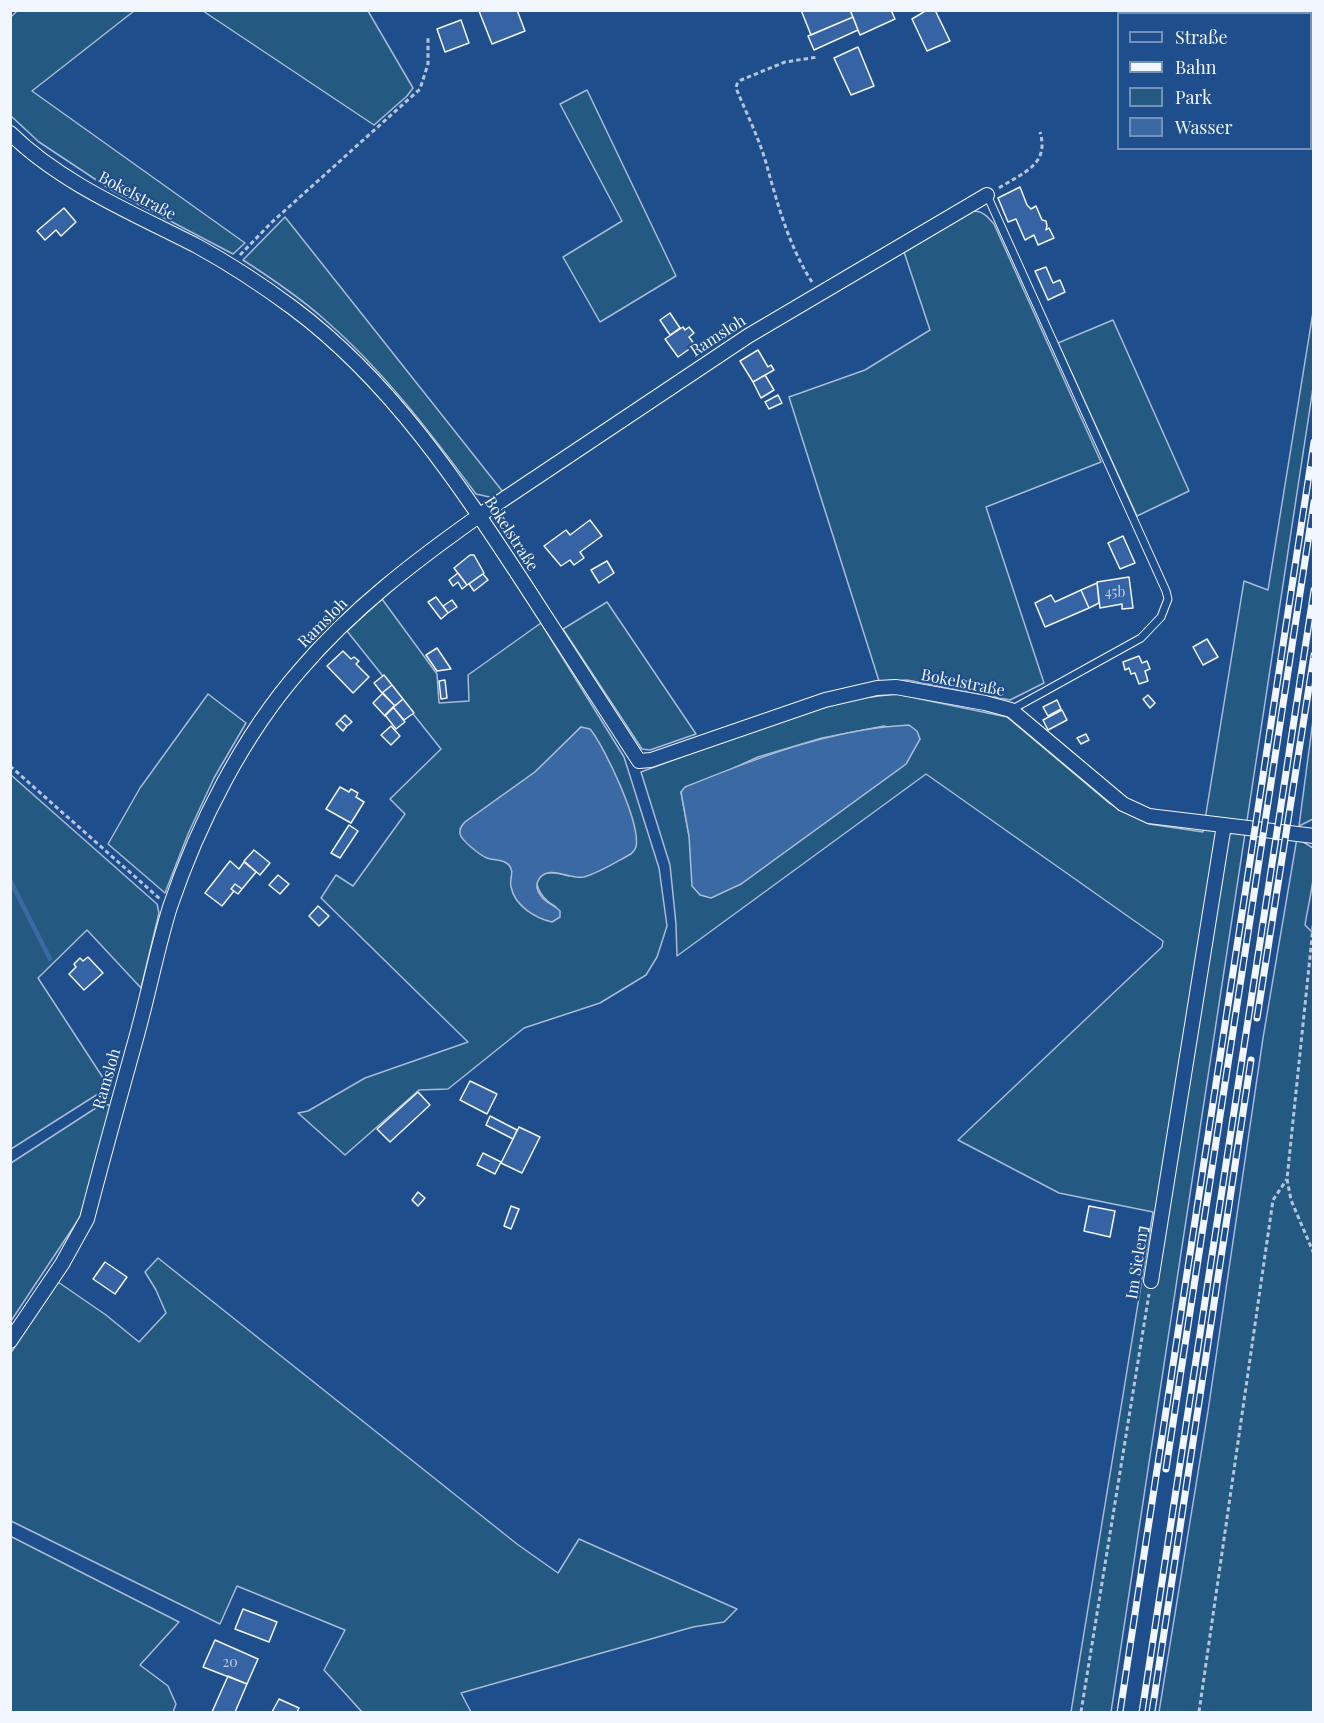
<!DOCTYPE html>
<meta charset="utf-8">
<style>
body{margin:0}
#map{position:relative;width:1324px;height:1723px;overflow:hidden;background:#1f4e8c;font-family:"Playfair Display",serif}
canvas{display:block}
.frame{position:absolute;inset:0;border:12px solid #f2f6ff;pointer-events:none}
.legend{position:absolute;left:1117px;top:12px;width:195px;height:138px;box-sizing:border-box;background:#1f4e8c;border:2px solid #7391ba;margin:0;padding:8px 10px;list-style:none;font-size:18px;color:#f2f6ff}
.legend li{display:flex;align-items:center;gap:12px;height:30px}
.legend b{width:30px;border:2px solid #7391ba}
</style>
<div id="map">
<canvas width="1324" height="1723"></canvas>
<div class="frame"></div>
<ul class="legend">
<li><b style="height:8px;background:#1f4e8c"></b>Straße</li>
<li><b style="height:8px;background:#f2f6ff"></b>Bahn</li>
<li><b style="height:16px;background:#245a82"></b>Park</li>
<li><b style="height:16px;background:#3b69a3"></b>Wasser</li>
</ul>
</div>
<script>
const g = document.querySelector('canvas').getContext('2d');
g.lineJoin = 'round';
function fillPath(path, color) {
  g.fillStyle = color;
  g.fill(path, 'evenodd');
}
function stroke(path, color, width, dash) {
  g.strokeStyle = color;
  g.lineWidth = width;
  g.lineCap = dash ? 'butt' : 'round';
  g.setLineDash(dash || []);
  g.stroke(path);
}
function drawText(font, color, halo, rows, align = 'center') {
  g.font = font + ' "Playfair Display",serif';
  g.lineWidth = 4.5;
  g.setLineDash([]);
  g.textBaseline = 'middle';
  g.strokeStyle = halo;
  g.fillStyle = color;
  for (const [text, x, y, turn = 0] of rows) {
    g.save();
    g.translate(x, y);
    g.rotate((+turn || 0) * Math.PI / 180);
    g.textAlign = isNaN(turn) ? turn : align;
    if (halo) g.strokeText(text, 0, 0);
    g.fillText(text, 0, 0);
    g.restore();
  }
}
const green = new Path2D(`
 M18 10 134 11 32 91 245 243 233 254 113 191 39 142 11 116V17Z
 M203 11H368L413 88 407 96 374 125Z
 M587 90 676 276 600 322 563 257 622 221 560 104Z
 M973 211C983 211 987 216 994 224L1101 462 986 507 1044 683 1010 700 907 680 879 681 789 397 865 370 930 330 904 252Z
 M285 217 503 492 494 498 476 494C430 432 383 370 324 319 299 297 271 278 243 260Z
 M1313 312V388L1111 1712H1071L1153 1212 1059 1193 958 1140 1162 947 1163 941 926 774 677 956 676 924 670 865 641 772 785 718 855 699 896 694 1007 717 1109 803 1149 824 1203 832 1244 581 1268 590ZM884 726 920 739 906 764 741 884 689 836 681 792 758 757 822 738Z
 M1113 320 1189 491 1137 516 1058 343Z
 M382 599 437 674 439 703 469 701 468 675 541 623 624 757 659 868 667 926 657 957 646 975 600 1003 524 1028 448 1089 419 1090 345 1155 298 1113 308 1111 365 1078 468 1042 321 898 336 875 353 886 405 814 390 799 441 749 347 631ZM581 727 569 876C564 875 559 873 554 873 525 870 538 898 556 907L511 886 512 870 509 865 460 829 465 822 535 772Z
 M607 602 696 734 650 750 642 749 563 629Z
 M208 694 246 723 214 778 188 834 165 893 108 844 140 788Z
 M1313 720V819L1299 826Z
 M11 775 157 904 159 913 141 988 87 930 38 978 109 1087 11 1149Z
 M1297 838 1313 848C1317 873 1309 900 1305 925L1314 934 1313 1712H1159L1208 1411 1263 1038Z
 M102 1104 109 1105 111 1111 80 1217 11 1321V1163Z
 M158 1258 517 1544 558 1573 579 1539 737 1609 724 1622 693 1627 461 1693 471 1712H362L324 1670 345 1630 237 1586 220 1624 11 1521 10 1354 58 1282 106 1315 139 1342 166 1313 156 1290 145 1272Z
 M10 1536 179 1622 140 1665 168 1686 176 1704 173 1712H11Z`);
fillPath(green, '#245a82');
stroke(green, '#a8bbd7', 1.5);
const water = new Path2D(`
 M909 725 917 731 920 739 906 764 741 884 711 898 700 895 692 886 689 836 681 792 685 787C757 758 830 729 909 725Z
 M581 727 590 729C605 747 641 824 636 847 635 850 633 852 631 854 616 862 599 873 584 877 570 880 549 864 539 879 535 885 537 891 541 896 546 903 554 905 560 911V917L552 922C535 918 515 906 511 887 509 880 515 871 509 865 503 858 494 861 487 858 481 856 461 840 460 834 459 829 462 825 465 822L535 772Z`);
fillPath(water, '#3b69a3');
stroke(water, '#a8bbd7', 1.5);
stroke(new Path2D(`
 M10 880 50 959`), '#3b69a3', 4.5);
const building = new Path2D(`
 M517 10 525 31 492 44 479 11Z
 M801 10H850L853 17 811 35Z
 M850 10H891L895 19 860 35Z
 M927 10H935L950 41 927 51 912 19Z
 M853 17 858 30 814 50 808 36Z
 M461 20 469 43 445 52 437 29Z
 M858 47 874 86 851 95 834 58Z
 M1020 187 1027 205 1031 209 1036 206 1042 220 1046 221 1047 226 1046 230 1049 228 1054 238 1038 245 1034 235 1025 240 1016 219 1008 222 998 198Z
 M64 208 76 222 61 236 56 230 45 240 37 231Z
 M1046 267 1053 283 1060 280 1065 292 1048 300 1035 271Z
 M670 313 680 328 670 335 660 320Z
 M683 327 685 330 689 327 694 333 689 337 695 345 678 357 665 339Z
 M758 350 768 367 771 365 774 370 753 382 740 361Z
 M765 375 774 390 761 398 753 382Z
 M778 395 782 403 769 409 765 402Z
 M590 520 602 536 580 552 584 558 574 565 570 560 561 566 544 546 566 530 570 535Z
 M1123 536 1135 563 1120 569 1108 543Z
 M470 555H474L484 573 467 585 454 568Z
 M607 561 614 573 599 583 591 570Z
 M458 573 467 585 462 589 458 582 453 586 449 580Z
 M483 574 488 580 474 591 469 584Z
 M1129 577 1133 608 1122 609V604L1100 608 1097 582Z
 M1097 583 1099 603 1089 608 1081 590Z
 M1081 590 1089 608 1045 627 1035 603 1051 595 1055 602Z
 M436 597 448 613 441 619 428 602Z
 M452 600 457 607 448 613 443 606Z
 M1207 639 1218 657 1203 665 1193 647Z
 M437 648 451 669 437 671 426 655Z
 M343 651 351 659 354 657 359 661 356 664 369 677 353 693 327 666Z
 M1139 656 1142 663 1147 661 1150 669 1145 671 1148 681 1139 684 1135 673 1131 674 1129 668 1125 670 1123 662Z
 M384 675 392 685 382 693 374 683Z
 M445 680 447 698 441 699 439 681Z
 M392 685 403 699 395 706 382 693Z
 M383 693 395 706 385 716 373 703Z
 M1148 695 1155 703 1150 708 1143 699Z
 M403 699 414 713 404 720 393 707Z
 M1057 700 1061 709 1048 716 1043 707Z
 M393 707 405 722 396 729 385 715Z
 M1062 710 1067 720 1048 730 1043 720Z
 M345 715 352 722 347 726 340 720Z
 M340 720 347 726 343 731 336 724Z
 M391 726 400 736 391 745 381 735Z
 M1086 734 1089 740 1081 744 1077 738Z
 M340 787 349 792 351 789 358 793 356 797 364 802 351 823 326 809Z
 M349 825 358 831 340 858 331 853Z
 M254 850 270 863 260 875 244 861Z
 M230 861 239 869 244 862 256 872 242 889 235 884 231 889 234 891 222 906 205 893Z
 M278 875 289 884 280 894 269 885Z
 M235 884 242 889 238 894 231 889Z
 M318 906 329 916 319 926 309 916Z
 M88 957 103 973 84 990 69 974 76 967 74 964 80 958 83 961Z
 M470 1081 497 1094 487 1114 460 1100Z
 M418 1092 430 1105 390 1142 377 1129Z
 M490 1116 517 1130 513 1139 486 1125Z
 M519 1127 540 1137 522 1173 501 1163Z
 M483 1153 501 1162 495 1174 477 1165Z
 M418 1192 425 1198 418 1206 412 1200Z
 M511 1206 519 1209 511 1229 504 1226Z
 M1089 1206 1115 1211 1110 1237 1084 1231Z
 M1140 1227 1149 1229 1146 1245 1137 1243Z
 M105 1262 127 1277 115 1294 93 1279Z
 M243 1609 277 1622 269 1642 235 1629Z
 M215 1640 258 1659 247 1684 203 1667Z
 M228 1676 247 1684 235 1712H212Z
 M279 1699 299 1708 297 1712H272Z`);
fillPath(building, '#3563a3');
stroke(building, '#f2f6ff', 1.5);
const service = new Path2D(`
 M987 195 1166 591 1168 599 1161 617 1141 638 1011 710`);
const minor = new Path2D(`
 M10 133C62 184 133 213 197 246 230 264 262 285 293 308 391 381 459 484 525 585 563 644 601 702 639 761L651 760 825 700 877 688 896 687 985 703 1011 710 1123 804 1149 816 1314 836
 M1151 1281 1224 825
 M10 1341 62 1264 87 1219C103 1157 120 1096 137 1035 149 992 157 949 170 907 198 824 243 735 301 669 352 609 415 561 480 515L748 336 987 195`);
stroke(service, '#f2f6ff', 9);
stroke(minor, '#f2f6ff', 16);
stroke(new Path2D(`
 M999 188C1022 173 1050 165 1040 132
 M240 255 271 223 420 89 428 64V37
 M812 282C790 248 779 209 768 170 761 142 747 115 736 88L737 84 741 80 785 62 818 57
 M10 766 160 899
 M1314 918 1287 1179 1291 1200 1314 1254
 M1081 1712 1149 1294
 M1199 1712 1273 1200 1287 1179`), '#b3c4dc', 3, [4.5, 3]);
stroke(service, '#1f4e8c', 7);
stroke(minor, '#1f4e8c', 14);
const rail = new Path2D(`
 M1257 1018 1314 655
 M1166 1469 1314 502
 M1120 1712 1314 442
 M1142 1712 1314 590
 M1152 1712 1251 1060`);
stroke(rail, '#f2f6ff', 7);
stroke(rail, '#1f4e8c', 4.5, [14]);
drawText('14px', '#c3d1e8', null, [
 ["45b",1115,593],
 ["20",230,1663]
]);
drawText('16px', '#f2f6ff', '#1f4e8c', [
 ["Bokelstraße",137,196,28],
 ["Ramsloh",718,336,-33],
 ["Bokelstraße",511,534,57],
 ["Ramsloh",323,623,-45],
 ["Bokelstraße",963,683,11],
 ["Ramsloh",107,1079,-74],
 ["Im Sielen",1137,1266,-81]
]);
</script>
